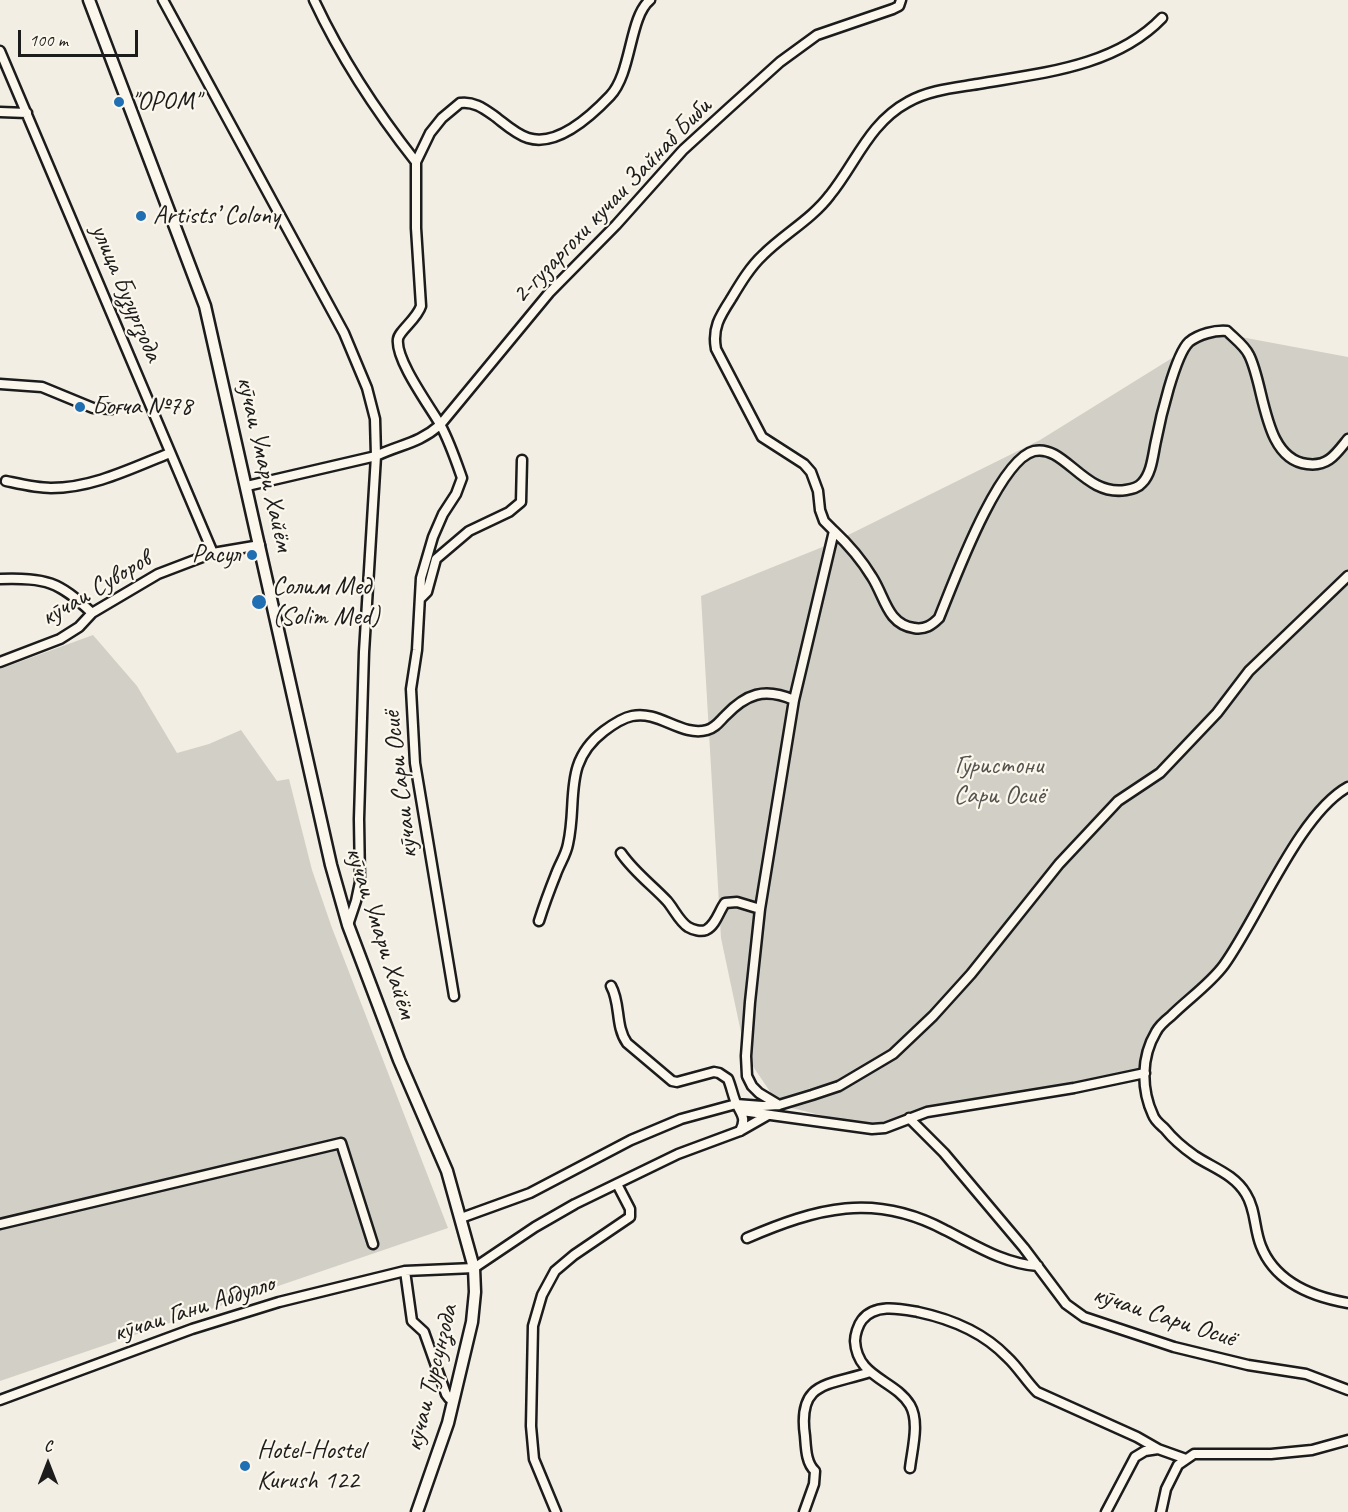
<!DOCTYPE html>
<meta charset="utf-8">
<style>
body{margin:0}
#map{position:relative;width:1348px;height:1512px;overflow:hidden;background:#f2eee4;font-family:Caveat,sans-serif}
canvas{display:block}
.north{position:absolute;left:18px;top:1434px;width:60px;height:60px;-webkit-text-stroke:4px #fbf7ec;paint-order:stroke;rotate:0deg;font-size:16px;font-weight:700;line-height:24px;text-align:center;color:#1c1c1c}
.north::after{content:'';display:block;margin:auto;width:21px;height:27px;background:#1c1c1c;clip-path:polygon(50% 0,100% 100%,50% 72%,0 100%)}
.scale{position:absolute;left:18px;top:30px;width:120px;height:27px;box-sizing:border-box;border:3px solid #1c1c1c;border-top:0;padding-left:8px;font-size:18px;line-height:21px;white-space:nowrap;color:#1c1c1c;-webkit-text-stroke:4px #fbf7ec;paint-order:stroke}
</style>
<div id="map">
<canvas width="1348" height="1512"></canvas>
<div class="north">С</div>
<div class="scale">100 m</div>
</div>
<script>
const g = document.querySelector('canvas').getContext('2d');
g.lineJoin = 'round';
function fillPath(path, color) {
  g.fillStyle = color;
  g.fill(path, 'evenodd');
}
function stroke(path, color, width, dash) {
  g.strokeStyle = color;
  g.lineWidth = width;
  g.lineCap = dash ? 'butt' : 'round';
  g.setLineDash(dash || []);
  g.stroke(path);
}
function drawText(font, color, halo, rows, align = 'center') {
  g.font = font + ' Caveat,sans-serif';
  g.lineWidth = 4.5;
  g.setLineDash([]);
  g.textBaseline = 'middle';
  g.strokeStyle = halo;
  g.fillStyle = color;
  for (const [text, x, y, turn = 0] of rows) {
    g.save();
    g.translate(x, y);
    g.rotate((+turn || 0) * Math.PI / 180);
    g.textAlign = isNaN(turn) ? turn : align;
    if (halo) g.strokeText(text, 0, 0);
    g.fillText(text, 0, 0);
    g.restore();
  }
}
fillPath(new Path2D(`
 M1214 332 1348 357V787L1338 793 1271 888 1218 973 1156 1031 1145 1073 927 1112 878 1129 779 1105 746 1056 721 938 701 596 830 544 1040 440Z
 M93 635 137 686 177 753 209 744 241 730 277 781 289 779 312 870 332 928 448 1228 0 1381V669Z`), '#d2cfc6');
const minor = new Path2D(`
 M163 0 344 333 367 388 375 419 376 456 364 652 359 819 360 882 356 901 348 925
 M314 0C342 60 375 110 416 162
 M0 51 213 553
 M0 112 27 113
 M0 384 42 387 93 408 112 409
 M6 481C20 484 36 488 51 488 93 488 132 468 170 453
 M247 486 376 456C401 444 418 444 440 425L549 293 616 225 683 150 729 108 780 62 817 35 893 9 899 6 901 0
 M834 531 824 521 820 510 818 491 811 472 804 464 762 437 716 349C712 328 720 316 731 299 740 284 750 267 763 255 784 234 812 219 830 195 856 163 869 123 908 102 929 90 954 88 978 84 1041 73 1115 67 1162 18
 M0 579C47 578 58 581 92 613
 M420 599 427 592 436 559 469 531 509 512 521 502 522 460
 M0 662 60 639 79 627 92 613 158 574 213 553 260 545
 M1348 787C1299 814 1258 918 1224 965 1210 984 1188 999 1171 1016 1166 1020 1159 1026 1156 1032 1141 1057 1141 1089 1153 1115 1155 1121 1161 1125 1165 1129 1173 1139 1185 1149 1195 1156 1213 1168 1234 1174 1246 1194 1256 1210 1254 1229 1261 1246 1275 1282 1313 1297 1348 1303
 M621 853C634 872 652 885 667 901 674 909 679 921 688 927 693 930 701 932 706 930 716 925 719 911 725 903L737 902 760 909
 M539 921C544 905 550 889 556 874 560 863 566 855 568 844 578 800 562 763 604 731 612 725 622 718 632 716 659 710 681 737 707 730 715 728 719 722 725 716 746 694 764 687 794 700
 M611 986C621 1004 615 1026 627 1043L672 1081 677 1082 714 1072 719 1073 728 1079C731 1086 733 1096 736 1103 741 1114 747 1118 740 1131
 M454 996 415 763 411 689 417 650 421 578 433 537 443 514 456 494 462 478C456 461 450 443 441 426 431 408 395 360 398 339 399 331 417 319 421 306L416 228V162L430 133 442 118 460 103C473 101 483 108 493 115 504 123 515 134 528 138 557 147 591 116 610 96 632 73 629 17 650 0
 M779 1105 759 1093 752 1086 747 1076 746 1056 750 1002 760 909 794 700 834 531C849 545 861 559 872 577 885 597 887 624 914 628 925 630 932 625 939 618 953 584 998 460 1034 451 1065 444 1084 497 1126 490 1132 489 1138 488 1142 483 1152 473 1153 454 1156 441 1160 420 1175 355 1189 342 1199 334 1215 330 1227 331 1234 338 1245 346 1249 355 1265 386 1263 459 1307 464 1328 467 1336 454 1348 439
 M742 1111 872 1129 885 1128 927 1112 1074 1088 1145 1073
 M909 1118 944 1153 1024 1248 1066 1304 1084 1317 1174 1347 1248 1365 1306 1374 1348 1390
 M461 1218 530 1193 631 1140 681 1119 736 1104 762 1106 779 1105 812 1095 839 1086 893 1054 933 1016 971 974 1059 864 1118 801 1160 773 1217 713 1249 671 1348 576
 M0 1224 341 1143 373 1244
 M747 1238C817 1208 874 1192 945 1230 975 1245 1004 1264 1038 1266
 M405 1271 412 1321 424 1332 446 1394 449 1398 453 1401
 M0 1400 192 1329 279 1302 405 1271 474 1268 535 1227 575 1204 678 1154 740 1131 768 1115
 M910 1468C912 1450 920 1422 910 1405 894 1379 857 1378 855 1341 855 1335 858 1325 862 1320 875 1303 901 1309 918 1312 951 1319 984 1333 1007 1357 1018 1367 1026 1381 1037 1392L1137 1437 1158 1449
 M556 1512 534 1459 531 1426 533 1326 542 1295 555 1271 574 1255 630 1217V1209L617 1184
 M804 1512 814 1484 815 1471C806 1463 806 1448 805 1436 797 1380 829 1386 870 1372
 M1106 1512 1135 1457 1145 1451 1158 1449 1186 1459
 M1161 1512 1166 1489 1178 1465 1194 1454H1271L1312 1450 1348 1440`);
const major = new Path2D(`
 M89 0 205 306 331 865 348 925 399 1060 447 1171 474 1268 475 1292 472 1322 448 1423 417 1512`);
stroke(minor, '#1c1c1c', 13);
stroke(major, '#1c1c1c', 15);
stroke(minor, '#fbf7ec', 8);
stroke(major, '#fbf7ec', 10);
for (const [x, y, r, color] of [
 [119,102,6,"#1f6fb2"],
 [141,216,6,"#1f6fb2"],
 [80,407,6,"#1f6fb2"],
 [252,555,6,"#1f6fb2"],
 [259,602,8,"#1f6fb2"],
 [245,1466,6,"#1f6fb2"]
]) {
  const dot = new Path2D();
  dot.arc(x, y, r, 0, 2 * Math.PI);
  g.fillStyle = color;
  g.fill(dot);
  stroke(dot, '#fbf7ec', 2);
}
drawText('26px', '#1c1c1c', '#fbf7ec', [
 ["\"OPOM\"",131,102],
 ["Artists’ Colony",153,216],
 ["Боғча №78",92,407],
 ["Расул",240,555,"right"],
 ["Солим Мед",272,587],
 ["(Solim Med)",272,617],
 ["Hotel-Hostel",257,1451],
 ["Kurush 122",257,1481]
], 'left');
drawText('26px', '#1c1c1c', '#fbf7ec', [
 ["2-гузаргохи кучаи Зайнаб Биби",612,201,-46],
 ["улица Бузургзода",126,293,67],
 ["кӯчаи Умари Хайём",264,464,77],
 ["кӯчаи Суворов",96,589,-31],
 ["кӯчаи Сари Осиё",401,785,-97],
 ["кӯчаи Умари Хайём",380,933,72],
 ["кӯчаи Гани Абдулло",194,1309,-18],
 ["кӯчаи Сари Осиё",1164,1317,18],
 ["кӯчаи Турсунзода",432,1378,-76]
]);
drawText('26px', '#53524f', '#fbf7ec', [
 ["Гуристони",999,766],
 ["Сари Осиё",999,796]
]);
</script>
